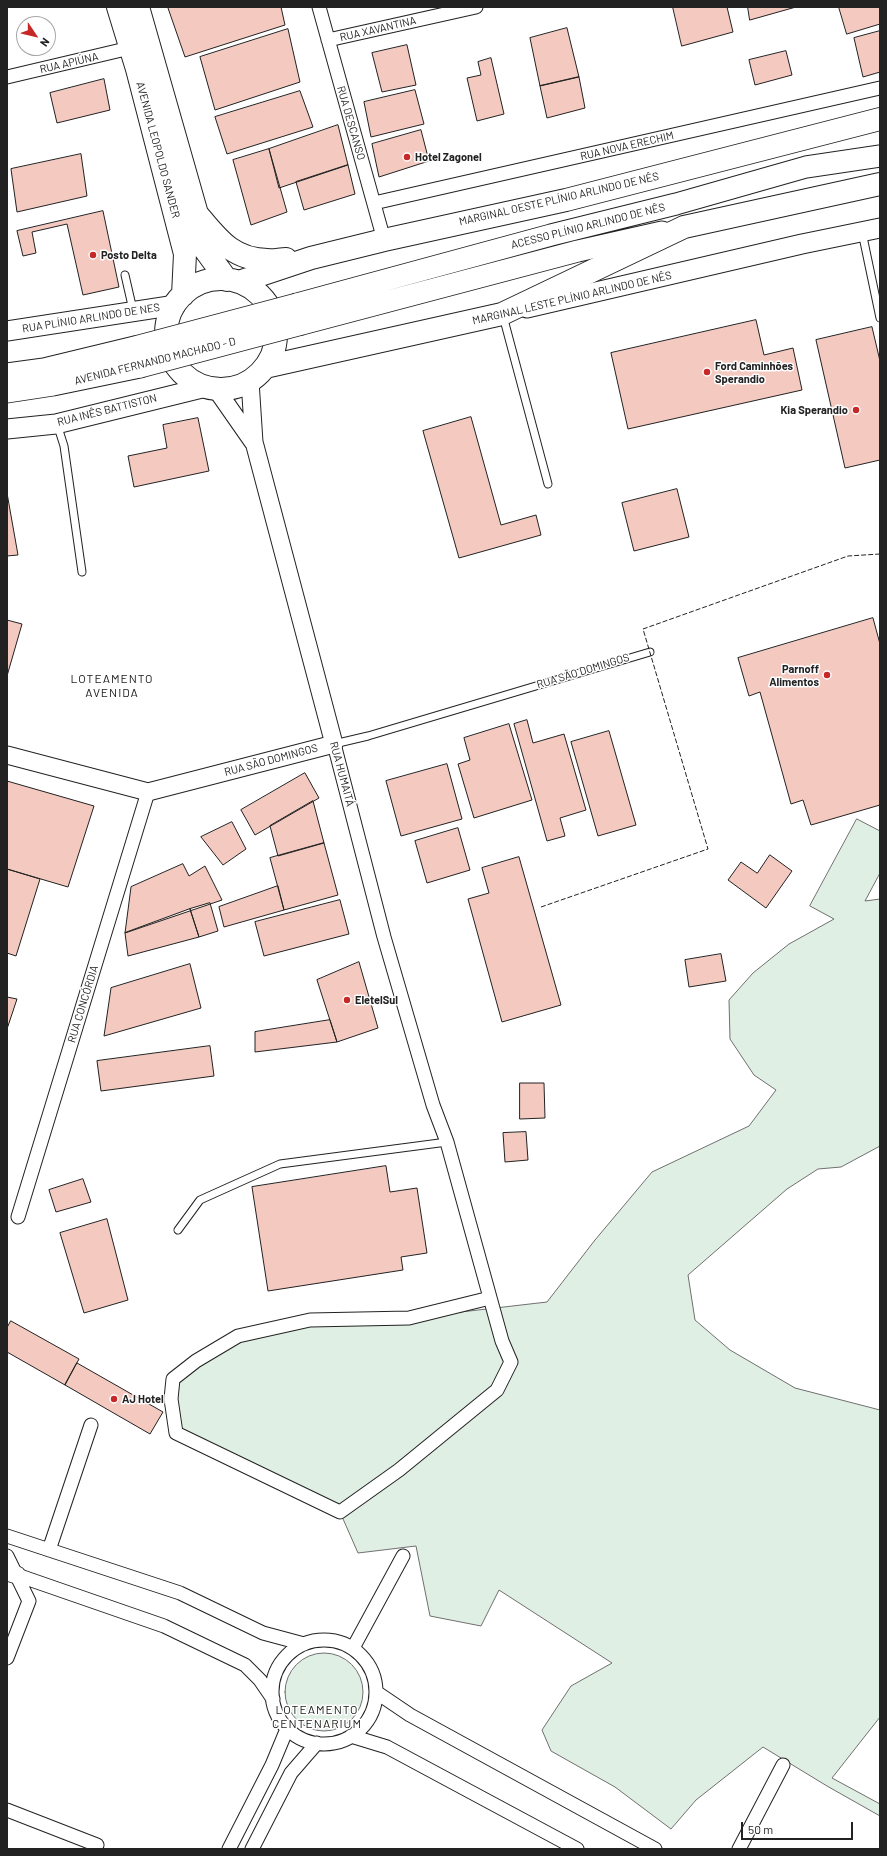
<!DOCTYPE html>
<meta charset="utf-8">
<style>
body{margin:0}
#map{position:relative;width:887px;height:1856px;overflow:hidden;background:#fff;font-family:Barlow,sans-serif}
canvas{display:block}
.frame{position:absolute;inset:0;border:8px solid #222;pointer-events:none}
.north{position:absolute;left:16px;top:16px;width:40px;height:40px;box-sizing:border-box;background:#fff;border:1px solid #a7a7a7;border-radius:50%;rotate:125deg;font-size:11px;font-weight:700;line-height:16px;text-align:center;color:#222}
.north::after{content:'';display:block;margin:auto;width:14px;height:18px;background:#c62828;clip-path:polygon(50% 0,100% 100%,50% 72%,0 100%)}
.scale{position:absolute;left:741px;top:1822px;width:112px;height:18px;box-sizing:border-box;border:2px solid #222;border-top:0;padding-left:5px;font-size:12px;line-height:14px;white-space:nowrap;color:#222;-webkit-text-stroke:3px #fff;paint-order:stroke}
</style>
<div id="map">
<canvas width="887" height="1856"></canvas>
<div class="frame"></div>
<div class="north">N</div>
<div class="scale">50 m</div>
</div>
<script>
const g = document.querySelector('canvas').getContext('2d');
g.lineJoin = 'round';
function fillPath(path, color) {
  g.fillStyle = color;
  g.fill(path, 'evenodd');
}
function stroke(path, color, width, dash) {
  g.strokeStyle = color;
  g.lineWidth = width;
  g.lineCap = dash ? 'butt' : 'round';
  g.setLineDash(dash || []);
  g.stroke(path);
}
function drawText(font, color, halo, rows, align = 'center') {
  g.font = font + ' Barlow,sans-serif';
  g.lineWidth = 3;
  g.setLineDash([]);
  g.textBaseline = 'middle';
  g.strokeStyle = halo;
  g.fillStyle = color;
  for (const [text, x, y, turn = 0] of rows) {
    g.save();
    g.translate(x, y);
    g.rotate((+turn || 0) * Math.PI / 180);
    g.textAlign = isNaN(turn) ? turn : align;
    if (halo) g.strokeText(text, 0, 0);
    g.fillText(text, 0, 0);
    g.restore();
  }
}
const green = new Path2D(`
 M857 819 880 831V873L865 901 880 899V1146L841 1167 818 1169 787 1189 688 1275 695 1320 730 1350 795 1388 880 1410V1717L832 1778 880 1804V1816L827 1786 763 1747 696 1800 671 1829 615 1787 551 1751 542 1730 571 1686 612 1663 499 1590 481 1626 430 1616 416 1546 358 1553 340 1512 176 1433 173 1379 238 1336 310 1320 409 1318 547 1302 595 1240 652 1172 749 1126 776 1090 754 1075 730 1039 729 1000 753 973 789 944 834 919 810 906Z
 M285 1692a39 39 0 1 1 78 0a39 39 0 1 1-78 0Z`);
fillPath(green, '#e0efe3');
stroke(green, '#6f6f6f', 1);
const building = new Path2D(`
 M172 7H281L285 25 185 57 168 8Z
 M673 7H727L733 32 682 46Z
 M748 7H796L750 20Z
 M839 7H880V24L847 34Z
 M567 28 579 77 540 86 530 38Z
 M288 29 300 82 215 110 200 57Z
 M880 31V72L863 77 854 38Z
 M407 45 416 85 382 92 372 53Z
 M786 51 792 75 755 85 749 60Z
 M491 58 504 114 477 121 467 78 481 75 478 62Z
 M579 77 585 108 547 118 540 86Z
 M104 79 110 110 57 123 50 93Z
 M415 90 424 124 371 137 364 102Z
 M300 91 313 127 227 154 215 117Z
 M338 125 348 165 279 188 269 149Z
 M421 130 429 161 379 177 372 144Z
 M269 149 287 212 251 225 233 160Z
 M81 154 87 196 17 212 11 169Z
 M348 165 355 194 304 210 296 182Z
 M103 211 119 287 83 295 67 224 32 232 36 253 23 256 17 231Z
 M756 320 764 355 793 348 802 390 628 429 611 353Z
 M872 327 880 361V460L845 468 816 340Z
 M471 417 501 525 536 515 541 535 459 558 423 431Z
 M198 418 209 471 134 487 128 456 167 448 163 425Z
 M677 489 689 537 634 551 622 503Z
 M7 493 18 555 7 556Z
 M873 618 880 644V805L811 825 803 800 791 804 760 692 749 696 738 658Z
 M7 620 22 624 7 676Z
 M527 720 533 743 564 734 586 810 560 818 565 836 547 841 514 724Z
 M509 724 532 800 474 818 458 764 470 760 464 738Z
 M609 731 636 825 598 836 571 742Z
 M447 764 462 819 401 836 386 781Z
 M305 773 319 798 255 835 241 810Z
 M7 781 94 806 68 887 7 869Z
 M313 801 324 843 278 856 270 826Z
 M232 822 246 849 223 865 201 837Z
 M458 828 470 870 427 883 415 841Z
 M324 843 338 895 284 910 270 858Z
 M770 855 792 871 766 908 728 880 741 862 757 873Z
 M519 857 561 1005 502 1022 468 899 489 893 482 868Z
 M183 864 189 876 205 866 222 900 125 933 131 887Z
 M7 869 40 879 16 956 7 953Z
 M278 886 284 910 224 927 219 907Z
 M340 900 349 934 264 956 255 922Z
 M210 903 218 931 199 937 190 909Z
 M190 909 199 937 128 956 125 933Z
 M721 954 726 981 689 987 685 960Z
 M359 962 378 1028 337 1042 317 980Z
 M190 964 201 1008 104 1036 111 988Z
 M7 997 17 999 7 1029Z
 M330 1020 337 1042 255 1052V1032Z
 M210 1046 214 1076 101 1091 97 1061Z
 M520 1083H544L545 1118 520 1119Z
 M526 1132 528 1160 505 1162 503 1133Z
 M386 1166 390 1192 417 1188 427 1253 401 1257 403 1270 268 1291 252 1187Z
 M83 1179 91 1202 56 1212 49 1190Z
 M107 1219 128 1300 84 1313 60 1233Z
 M11 1321 79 1359 65 1385 7 1352V1328Z
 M77 1363 163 1412 150 1434 65 1385Z`);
fillPath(building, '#f3c9c0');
stroke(building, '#222', 1);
const service = new Path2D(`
 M862 232 880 318
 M125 275 133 310
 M503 316 548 484
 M57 424 64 446 82 572
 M334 744 368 736 650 652
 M178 1230 200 1200 280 1164 447 1142`);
const minor = new Path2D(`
 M319 7 384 240
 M328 40 476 7
 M7 77 130 48
 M374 203 880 88
 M334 744 384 937 433 1105 447 1142 502 1341 511 1362 497 1390 399 1470 340 1512 176 1433 171 1399 173 1379 196 1361 238 1336 310 1320 409 1318 490 1298
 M18 1217 148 792
 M7 1536 180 1593 263 1633 304 1644
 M49 1550 91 1425
 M7 1556 29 1601 7 1658
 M17 1575 164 1626 245 1665 260 1680 273 1699
 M272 1692a52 52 0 1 1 104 0a52 52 0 1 1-104 0Z
 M353 1648 403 1556
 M376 1692 410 1715 655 1849
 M351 1736 387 1747 577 1849
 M7 1810 97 1845
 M229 1849 272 1765 287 1729
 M252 1849 291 1773 317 1743
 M739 1849 783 1765`);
const tertiary = new Path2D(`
 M216 389 253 442
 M7 755 148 792 334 744 254 442 250 381
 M7 1572 17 1575`);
const secondary = new Path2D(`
 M527 308 802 244 880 228
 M7 331 176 305
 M7 429 56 424 206 387`);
const primary = new Path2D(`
 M297 304 551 235 676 204 806 167 880 156
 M302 324 578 251 662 232
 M7 374 44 369 135 347
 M7 392 53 385 140 367`);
const trunk = new Path2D(`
 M118 7 137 69 185 254 183 295
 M138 7 197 214 203 247 227 280
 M198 215C218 239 233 260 268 260 274 261 280 259 286 259
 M166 334a55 55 0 1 1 110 0a55 55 0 1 1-110 0Z
 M239 282 311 258 384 240 566 200 880 119
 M265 367 502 314 684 227 880 184`);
stroke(service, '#222', 9);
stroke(minor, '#222', 15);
stroke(tertiary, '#222', 19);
stroke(secondary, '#222', 21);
stroke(primary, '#222', 23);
stroke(trunk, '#222', 24);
stroke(service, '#fff', 7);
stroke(minor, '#fff', 13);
stroke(tertiary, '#fff', 17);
stroke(secondary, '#fff', 19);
stroke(primary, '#fff', 21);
stroke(trunk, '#fff', 22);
const primaryBridge = new Path2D(`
 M135 347 297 304
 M140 367 302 324`);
stroke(primaryBridge, '#222', 23, []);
stroke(primaryBridge, '#fff', 21);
stroke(new Path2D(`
 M541 907 708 849 643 629 848 556 880 554`), '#222', 1, [5, 2]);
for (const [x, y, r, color] of [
 [407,157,4,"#c62828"],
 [93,255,4,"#c62828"],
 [707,372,4,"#c62828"],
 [856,410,4,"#c62828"],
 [827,675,4,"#c62828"],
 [347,1000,4,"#c62828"],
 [114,1399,4,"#c62828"]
]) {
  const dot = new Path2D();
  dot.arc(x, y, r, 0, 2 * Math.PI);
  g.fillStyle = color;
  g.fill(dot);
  stroke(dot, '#fff', 1.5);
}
drawText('11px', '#222', '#fff', [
 ["RUA XAVANTINA",378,29,-13],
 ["RUA APIÚNA",69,63,-13],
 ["RUA DESCANSO",351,123,74],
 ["RUA NOVA ERECHIM",627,146,-13],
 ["AVENIDA LEOPOLDO SANDER",158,150,75],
 ["MARGINAL OESTE PLÍNIO ARLINDO DE NÊS",559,199,-13],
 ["ACESSO PLÍNIO ARLINDO DE NÊS",588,226,-14],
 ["MARGINAL LESTE PLÍNIO ARLINDO DE NÊS",572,298,-13],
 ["RUA PLÍNIO ARLINDO DE NES",91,318,-9],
 ["AVENIDA FERNANDO MACHADO - D",155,361,-14],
 ["RUA INÊS BATTISTON",107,410,-14],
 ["RUA SÃO DOMINGOS",583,671,-17],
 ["RUA SÃO DOMINGOS",271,760,-15],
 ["RUA HUMAITÁ",342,774,75],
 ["RUA CONCÓRDIA",83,1004,-73]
]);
drawText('bold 11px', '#222', '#fff', [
 ["Hotel Zagonel",415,157],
 ["Posto Delta",101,255],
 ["Ford Caminhões",715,366],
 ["Sperandio",715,379],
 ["Kia Sperandio",848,410,"right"],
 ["Parnoff",819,669,"right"],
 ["Alimentos",819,682,"right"],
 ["EletelSul",355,1000],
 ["AJ Hotel",122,1399]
], 'left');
g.letterSpacing = '1px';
drawText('12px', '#222', '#fff', [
 ["LOTEAMENTO",112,679],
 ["AVENIDA",112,693],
 ["LOTEAMENTO",317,1710],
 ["CENTENARIUM",317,1724]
]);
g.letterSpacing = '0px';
</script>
